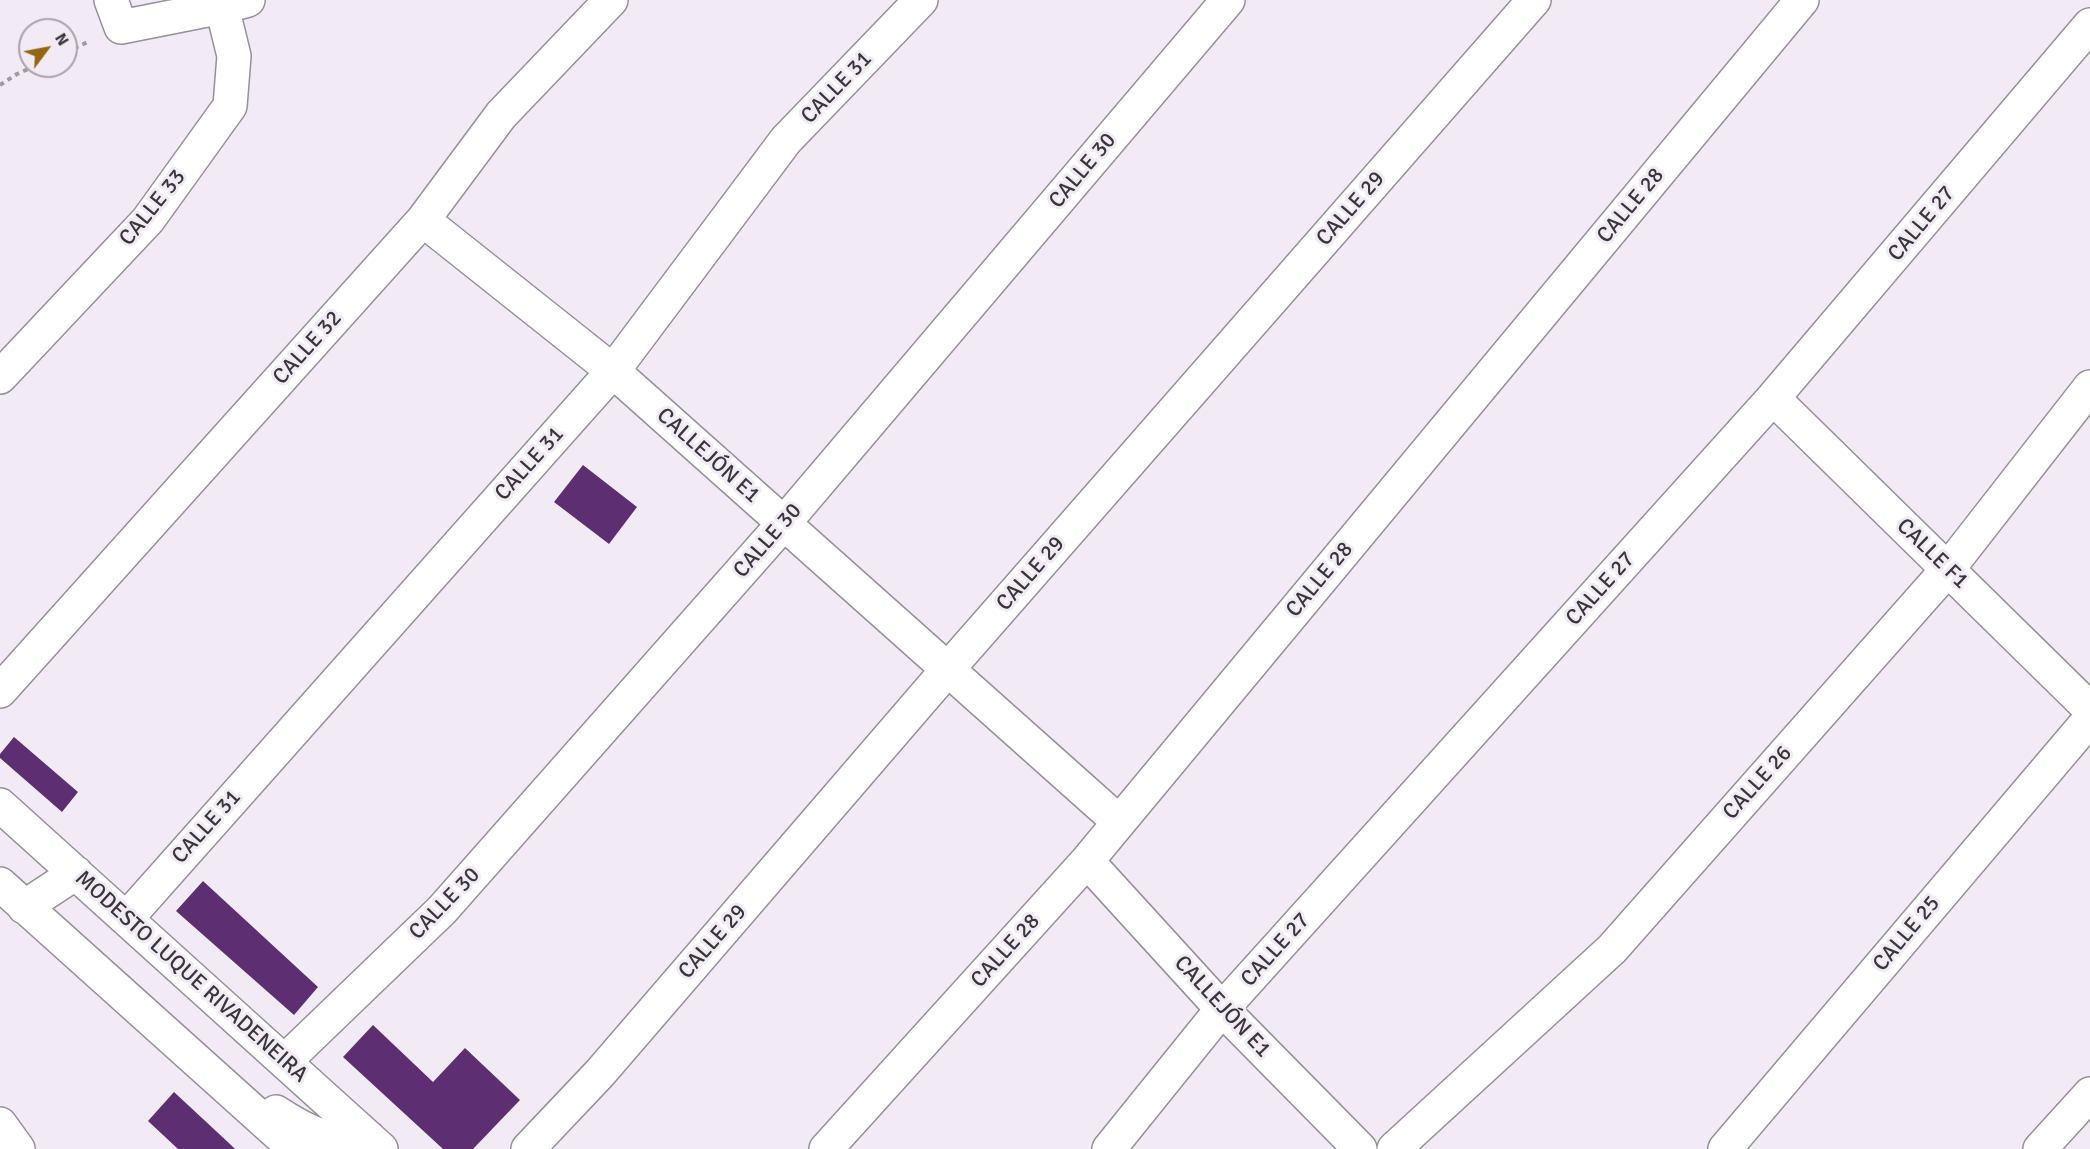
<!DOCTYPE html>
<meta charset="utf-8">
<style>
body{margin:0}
#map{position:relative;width:2090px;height:1149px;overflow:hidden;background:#f2ebf5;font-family:Signika,sans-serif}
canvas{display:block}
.north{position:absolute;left:18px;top:18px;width:60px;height:60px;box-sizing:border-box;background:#f2ebf5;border:2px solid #a8a3aa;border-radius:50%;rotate:58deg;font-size:16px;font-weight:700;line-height:24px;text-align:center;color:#39363a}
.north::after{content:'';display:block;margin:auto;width:21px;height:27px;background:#936612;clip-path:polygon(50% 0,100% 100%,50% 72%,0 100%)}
</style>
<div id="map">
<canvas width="2090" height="1149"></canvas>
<div class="north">N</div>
</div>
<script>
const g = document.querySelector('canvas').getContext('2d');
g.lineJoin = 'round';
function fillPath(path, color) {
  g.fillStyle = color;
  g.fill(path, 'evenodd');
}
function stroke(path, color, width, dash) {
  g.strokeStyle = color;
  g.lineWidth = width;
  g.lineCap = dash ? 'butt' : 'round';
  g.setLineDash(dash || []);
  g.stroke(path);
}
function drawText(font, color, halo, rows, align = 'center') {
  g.font = font + ' Signika,sans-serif';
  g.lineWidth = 6;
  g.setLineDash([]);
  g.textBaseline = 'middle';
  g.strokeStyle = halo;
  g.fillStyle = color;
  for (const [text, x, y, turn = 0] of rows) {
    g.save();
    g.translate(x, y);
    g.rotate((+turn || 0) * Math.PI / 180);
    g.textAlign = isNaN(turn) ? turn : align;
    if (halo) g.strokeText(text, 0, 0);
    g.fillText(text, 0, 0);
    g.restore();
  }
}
fillPath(new Path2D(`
 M583 465 637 507 609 544 554 502Z
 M14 737 78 792 62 812 0 758V754Z
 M203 881 318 987 294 1015 176 911Z
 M373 1025 433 1082 465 1048 520 1100 473 1149H443L343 1057Z
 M174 1092 231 1145 235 1149H178L148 1121Z`), '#5d2e71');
const minor = new Path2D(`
 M111 0 121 27 222 7 248 0
 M423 220 613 371 1119 822
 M0 377 148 220 230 106 234 56 222 7
 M1773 398 2090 709
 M0 691 423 220 501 115 611 0
 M0 805 381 1149
 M1087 861 1222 1009 1360 1149
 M0 884 295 1149
 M24 907 76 873
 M127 918 613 371 786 140 921 0
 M285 1061 442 910 784 523 1228 0
 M276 1112C302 1129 337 1149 369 1138
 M0 1124 18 1149
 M528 1149 600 1073 948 669 1534 0
 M826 1149 1087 861 1802 0
 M1109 1149 1222 1009 1773 398 2090 25
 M1394 1149 1612 949 1948 569 2090 387
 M1725 1149 2090 719
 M2040 1149 2090 1094`);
stroke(minor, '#969099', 36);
stroke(new Path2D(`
 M66 52 90 41
 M0 85 17 74 35 66`), '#9f9aa1', 4, [4.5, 4.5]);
stroke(minor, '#fff', 33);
drawText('22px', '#39363a', '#f2ebf5', [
 ["CALLE 31",837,88,-46],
 ["CALLE 30",1083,171,-50],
 ["CALLE 28",1631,206,-50],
 ["CALLE 33",153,208,-51],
 ["CALLE 29",1351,209,-49],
 ["CALLE 27",1922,224,-50],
 ["CALLE 32",308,348,-48],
 ["CALLEJÓN E1",708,456,42],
 ["CALLE 31",530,464,-48],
 ["CALLE 30",768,541,-49],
 ["CALLE F1",1932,554,44],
 ["CALLE 29",1031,574,-49],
 ["CALLE 28",1320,580,-50],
 ["CALLE 27",1601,589,-48],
 ["CALLE 26",1758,783,-48],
 ["CALLE 31",207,827,-48],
 ["CALLE 30",445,904,-46],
 ["CALLE 25",1907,934,-50],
 ["CALLE 29",713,942,-49],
 ["CALLE 27",1276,950,-48],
 ["CALLE 28",1006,951,-48],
 ["MODESTO LUQUE RIVADENEIRA",191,977,42],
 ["CALLEJÓN E1",1222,1007,47]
]);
</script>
